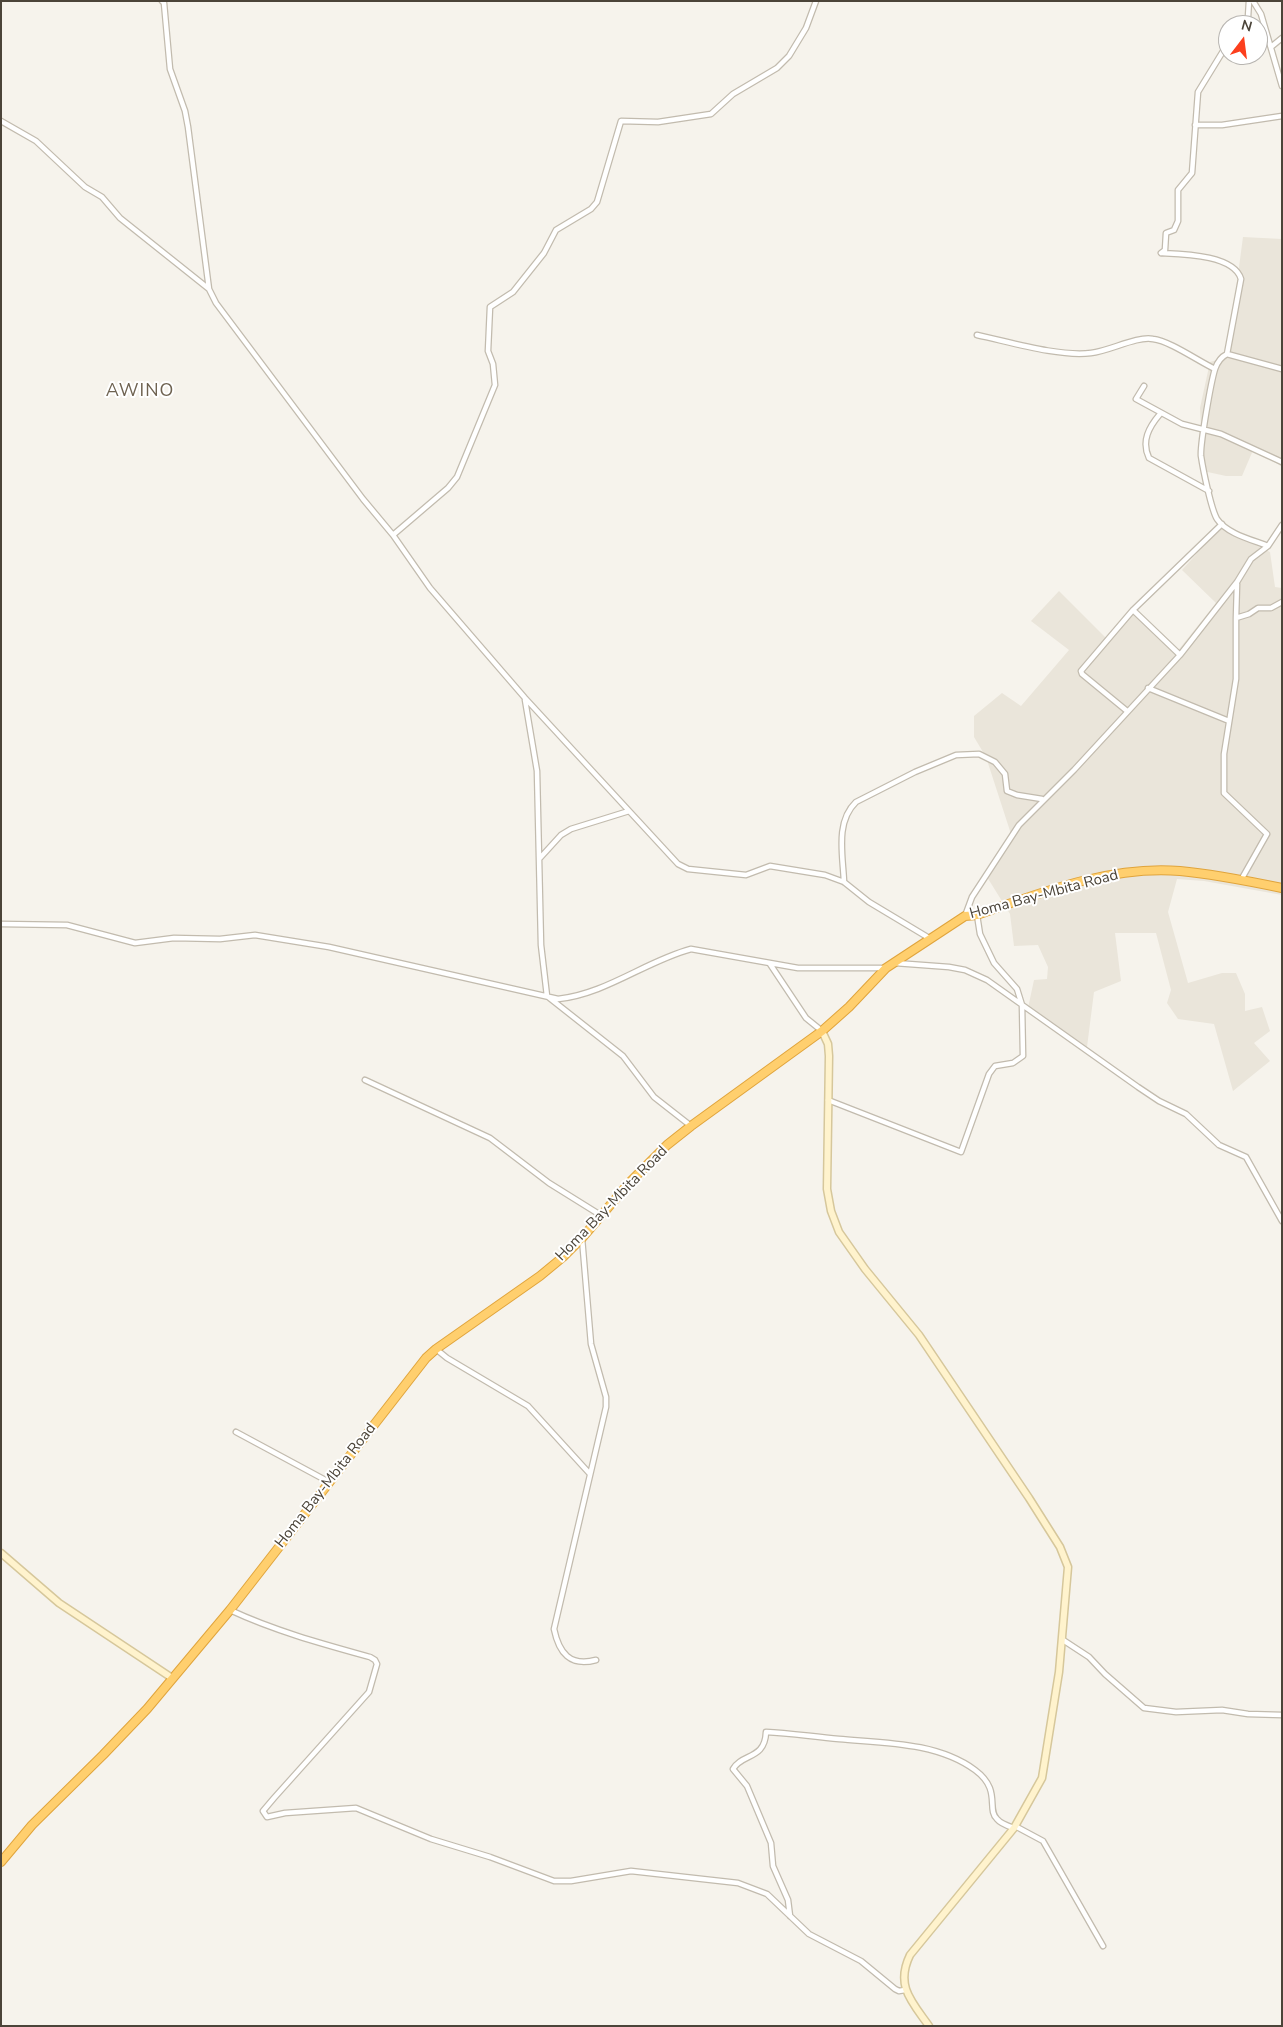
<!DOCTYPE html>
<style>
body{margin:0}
#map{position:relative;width:1283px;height:2027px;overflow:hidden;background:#f6f3ec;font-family:"Nunito Sans",sans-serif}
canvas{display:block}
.frame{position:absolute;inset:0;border:2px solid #4b4439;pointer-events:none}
.north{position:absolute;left:1218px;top:15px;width:50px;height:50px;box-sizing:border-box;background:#fff;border:1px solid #b7b4b0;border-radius:50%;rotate:15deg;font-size:14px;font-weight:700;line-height:20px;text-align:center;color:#4b4439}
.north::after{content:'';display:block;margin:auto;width:18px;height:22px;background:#fc3f1d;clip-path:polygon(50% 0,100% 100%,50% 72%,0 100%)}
</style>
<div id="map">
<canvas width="1283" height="2027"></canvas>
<div class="frame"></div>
<div class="north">N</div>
</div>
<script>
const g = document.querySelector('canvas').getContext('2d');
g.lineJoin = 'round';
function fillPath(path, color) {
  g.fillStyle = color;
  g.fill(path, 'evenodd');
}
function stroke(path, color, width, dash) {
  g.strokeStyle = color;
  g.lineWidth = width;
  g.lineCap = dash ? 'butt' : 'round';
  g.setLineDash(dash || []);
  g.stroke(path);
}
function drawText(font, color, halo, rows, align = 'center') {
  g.font = font + ' "Nunito Sans",sans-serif';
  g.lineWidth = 4;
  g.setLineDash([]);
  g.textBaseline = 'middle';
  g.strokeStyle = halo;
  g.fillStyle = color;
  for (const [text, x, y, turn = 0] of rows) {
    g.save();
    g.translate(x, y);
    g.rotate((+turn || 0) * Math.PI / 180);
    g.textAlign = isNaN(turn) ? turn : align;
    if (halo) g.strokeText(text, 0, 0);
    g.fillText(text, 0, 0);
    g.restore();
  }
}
fillPath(new Path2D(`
 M1243 237 1282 239V467L1254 448 1242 476H1226L1203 471 1200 408 1210 362 1230 356 1229 342Z
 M1220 528 1270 552 1275 587 1282 588V895L1204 881 1177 879 1168 912 1188 983 1222 973H1236L1245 994V1011L1262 1007 1270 1031 1254 1043 1270 1061 1233 1091 1214 1024 1178 1019 1167 1003 1171 990 1156 933H1115L1121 981 1094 992 1087 1047 1028 1008 1034 980 1047 979 1048 967 1038 945 1014 946 1010 914 987 877 1011 834 986 757 974 737V716L1002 693 1021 706 1069 650 1031 621 1059 591 1108 640 1134 613 1176 653 1216 603 1182 570Z`), '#eae5da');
const street = new Path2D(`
 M162 1 164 3 170 69 185 111 188 127 209 289
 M1253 1 1261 14 1282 86
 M1243 25 1248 17 1249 1
 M1271 47 1282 38
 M1 121 36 141 85 187 102 197 120 218 209 289 216 303 363 499 393 535 430 588 525 698 678 864 688 869 746 875 770 866 825 875 844 882 869 902 929 938
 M1195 125H1222L1282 116
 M1161 253 1165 250 1166 233 1174 230 1178 221V190L1192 173 1198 92 1228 43
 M1162 253C1183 254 1234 255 1241 279L1227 354
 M977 335C1010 342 1059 357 1091 353 1110 351 1136 336 1153 339 1170 341 1198 361 1215 369
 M1144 386 1136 399 1182 424 1221 434 1282 462
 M1160 414C1149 427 1141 441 1149 458L1209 491
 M393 535 448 488 457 477 495 385 493 364 488 351 490 307 513 292 544 253 556 230 591 209 597 202 621 121 658 122 711 114 733 94 777 68 789 56 806 28 816 1
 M1268 546C1253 540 1227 534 1217 519 1211 509 1203 469 1201 456 1200 444 1211 382 1215 369 1217 363 1221 357 1227 354L1282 369
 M1237 584 1236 618 1249 614 1258 608H1271L1282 602
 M1133 610 1180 655
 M1236 618V679L1224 754V793L1267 834 1241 880
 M1148 688 1229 721
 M525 700 537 771 541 945 547 996 623 1056 654 1097 691 1126
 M1127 711 1082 674 1081 671 1133 610 1222 524
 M540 858 561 835 571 829 629 811
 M844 882C843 856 835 822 856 802L915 772 956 755 979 754 995 762 1005 774 1007 791 1017 795 1042 799
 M965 916 972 897 1019 825 1074 770 1180 655 1237 582 1251 559 1268 546 1282 525
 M1 924 67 925 135 943 174 938 220 939 255 935 329 947 558 999C606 994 646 961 691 949L798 968H886
 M895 963 949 967 965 970 987 980 1138 1087 1159 1101 1186 1114 1219 1145 1246 1157 1282 1221
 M770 964 806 1018 822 1031
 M365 1080 490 1138 549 1183 602 1216
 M828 1100 961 1152 989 1074 995 1066 1013 1063 1023 1056 1022 1005 1017 989 994 963 980 934 977 915
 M582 1238 591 1344 606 1397V1407L554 1629C559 1653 570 1667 596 1660
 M436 1349 447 1358 528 1406 590 1474
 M236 1432 329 1482
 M230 1610C275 1631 323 1644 370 1657L375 1660 377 1664 369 1692 274 1798 263 1811 267 1817 285 1813 356 1808 431 1839 490 1857 554 1881H571L631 1871 738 1883 767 1894 809 1934 861 1961 895 1989 899 1991 905 1990
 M1063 1640 1089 1657 1105 1674 1144 1708 1176 1712 1222 1710 1248 1714 1282 1715
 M1015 1826 1043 1841 1103 1946
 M790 1916 788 1900 773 1866 771 1843 747 1786 733 1769C742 1753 765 1760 766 1732 790 1733 814 1737 839 1739 883 1743 937 1742 975 1770 1002 1790 986 1809 997 1819 1001 1824 1008 1826 1014 1828`);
const secondary = new Path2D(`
 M822 1031 828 1044 829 1056 827 1189 831 1211 839 1232 865 1269 919 1335 1029 1498 1060 1547 1068 1567 1059 1672 1042 1778 1014 1828 910 1955C895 1986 912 2002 929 2026
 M1 1553 59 1603 172 1678`);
const highway = new Path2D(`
 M1 1862 32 1825 103 1755 147 1709 230 1610 426 1358 436 1349 540 1276 563 1257 582 1238 630 1182 667 1145 691 1126 822 1031 849 1007 886 968 965 916 977 915C1040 893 1111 865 1180 871 1214 874 1248 881 1282 888`);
stroke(street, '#c2bbae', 7);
stroke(secondary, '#d6c79b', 9);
stroke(highway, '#e0a43c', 10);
stroke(street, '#fff', 4.5);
stroke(secondary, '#fff3cd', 6);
stroke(highway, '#ffcf6e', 8);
drawText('15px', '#4b4439', '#fff', [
 ["Homa Bay-Mbita Road",1044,895,-15],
 ["Homa Bay-Mbita Road",612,1204,-46],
 ["Homa Bay-Mbita Road",326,1486,-52]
]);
g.letterSpacing = '1px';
drawText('18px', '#6e6250', '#fff', [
 ["AWINO",140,392]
]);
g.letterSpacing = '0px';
</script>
